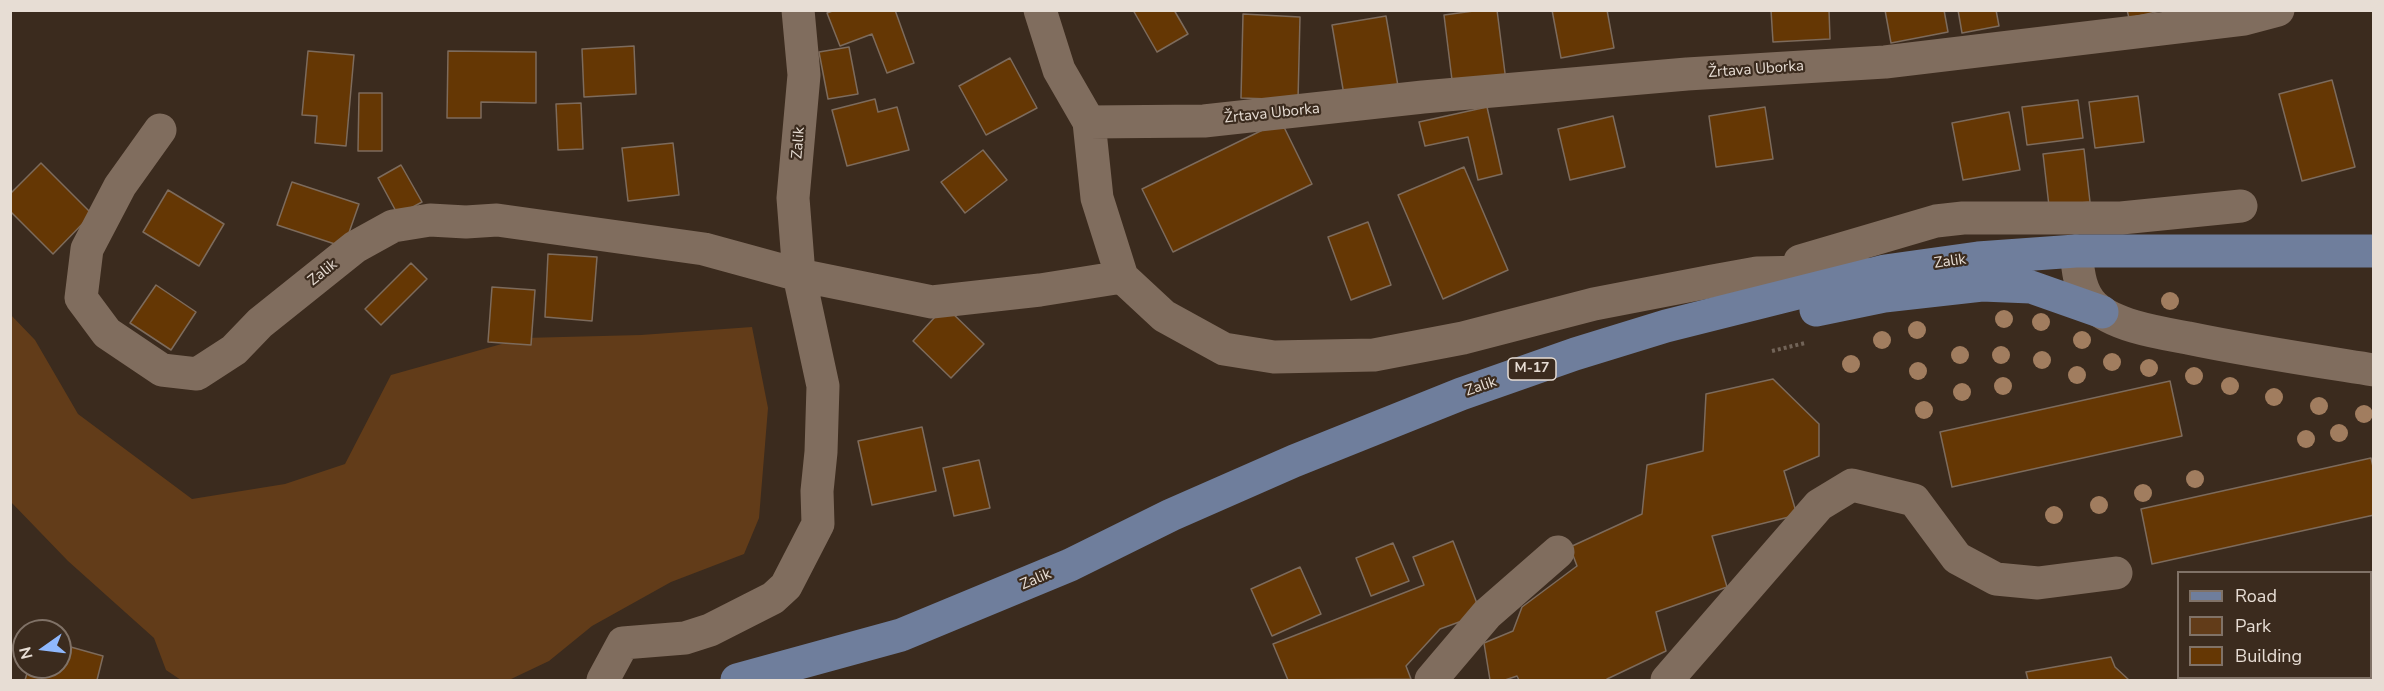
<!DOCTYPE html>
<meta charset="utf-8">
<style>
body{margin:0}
#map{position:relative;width:2384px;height:691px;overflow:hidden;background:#3b2b1e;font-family:"Nunito Sans",sans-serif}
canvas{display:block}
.frame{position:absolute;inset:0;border:12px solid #e7ddd4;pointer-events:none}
.legend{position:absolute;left:2177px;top:571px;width:195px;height:108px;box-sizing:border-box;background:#3b2b1e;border:2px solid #807267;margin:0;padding:8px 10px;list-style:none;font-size:18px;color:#e7ddd4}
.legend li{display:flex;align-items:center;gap:12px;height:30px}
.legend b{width:30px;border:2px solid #807267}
.north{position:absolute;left:12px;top:619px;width:60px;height:60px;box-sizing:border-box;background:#3b2b1e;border:2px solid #807267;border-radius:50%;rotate:256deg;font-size:16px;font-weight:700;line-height:24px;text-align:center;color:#e7ddd4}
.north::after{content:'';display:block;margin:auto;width:21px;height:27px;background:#8fb8fd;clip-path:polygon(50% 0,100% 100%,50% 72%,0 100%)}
</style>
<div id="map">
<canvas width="2384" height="691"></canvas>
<div class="frame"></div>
<ul class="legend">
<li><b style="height:8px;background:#6f7e9c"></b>Road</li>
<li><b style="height:16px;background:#623c19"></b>Park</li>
<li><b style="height:16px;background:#653704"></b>Building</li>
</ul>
<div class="north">N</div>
</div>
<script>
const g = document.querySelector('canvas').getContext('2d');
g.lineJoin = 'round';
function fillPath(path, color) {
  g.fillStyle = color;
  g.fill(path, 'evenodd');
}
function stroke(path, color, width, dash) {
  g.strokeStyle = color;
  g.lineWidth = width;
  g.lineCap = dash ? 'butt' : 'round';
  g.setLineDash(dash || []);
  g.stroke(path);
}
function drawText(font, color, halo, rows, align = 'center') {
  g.font = font + ' "Nunito Sans",sans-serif';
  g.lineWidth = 4.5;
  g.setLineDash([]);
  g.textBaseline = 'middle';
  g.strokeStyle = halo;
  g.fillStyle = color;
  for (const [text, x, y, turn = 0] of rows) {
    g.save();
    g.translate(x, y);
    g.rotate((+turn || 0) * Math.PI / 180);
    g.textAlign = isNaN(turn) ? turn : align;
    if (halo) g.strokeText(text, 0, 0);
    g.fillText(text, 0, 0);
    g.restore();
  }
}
fillPath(new Path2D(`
 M10 314 35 340 78 414 192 499 285 484 345 464 391 375 523 338 641 335 752 327 768 408 759 518 744 554 671 582 592 626 549 661 509 680H181L166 670 154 638 68 561 11 502Z`), '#623c19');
const building = new Path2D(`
 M835 10H895L914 63 887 73 872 34 840 46 827 13Z
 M1133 10H1174L1188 34 1157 52Z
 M1481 10H1497L1506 81 1453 88 1444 15Z
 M1552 10H1607L1614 48 1561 58Z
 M1771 10H1829L1830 39 1773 42Z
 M1885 10H1944L1948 32 1891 43Z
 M1958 10H1996L1999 26 1962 33Z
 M2127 10H2165L2129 18Z
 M1243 14 1300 17 1298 100 1241 98Z
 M1386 16 1398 86 1344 95 1332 25Z
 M634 46 636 94 584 97 582 49Z
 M849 47 858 94 828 99 819 52Z
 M308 51 354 55 346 146 315 143 317 116 302 115Z
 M448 51 536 52V103L481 102V118H447Z
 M1010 58 1037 108 986 135 959 86Z
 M2332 80 2355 167 2302 181 2279 94Z
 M359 93H382V151H358Z
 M2138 96 2144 142 2095 148 2089 102Z
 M875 99 878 112 897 107 909 150 847 166 832 110Z
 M2078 100 2083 138 2027 145 2022 107Z
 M581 103 583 149 558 150 556 104Z
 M1487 107 1502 174 1478 180 1468 137 1425 146 1419 122Z
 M1765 107 1773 159 1716 167 1709 116Z
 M2009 112 2020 170 1963 180 1952 123Z
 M1613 116 1625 167 1570 180 1558 129Z
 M1281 121 1312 184 1173 252 1142 189Z
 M673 143 679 195 628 201 622 148Z
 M2084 149 2090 202 2049 206 2043 154Z
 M983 150 1007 180 965 213 941 182Z
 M41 163 92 214 53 254 10 211V194Z
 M401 165 422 202 398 215 378 178Z
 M1464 167 1508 270 1443 299 1398 195Z
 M292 182 359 204 344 247 277 225Z
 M168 190 224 224 199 266 143 232Z
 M1368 222 1391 285 1351 300 1328 237Z
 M548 254 597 257 592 321 545 317Z
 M411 263 427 279 381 325 365 309Z
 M156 285 196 312 171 350 130 323Z
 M492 287 535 290 531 345 488 342Z
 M945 306 984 344 951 378 913 341Z
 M1773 379 1819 424V456L1784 471 1797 515 1712 536 1727 587 1656 612 1666 651 1607 679V680H1519L1517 676 1505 680H1490L1484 643 1513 631 1522 607 1577 566 1570 547 1642 514 1647 465 1703 451 1706 394Z
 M2170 381 2182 436 1952 487 1940 432Z
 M922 427 936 491 872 505 858 441Z
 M2371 458 2374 471V515L2152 564 2141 509Z
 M979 460 990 508 954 516 943 468Z
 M1453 541 1481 614 1440 629 1406 666 1411 679 1288 680 1273 644 1424 585 1413 557Z
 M1393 543 1409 581 1371 596 1356 558Z
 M1300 567 1321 614 1272 636 1251 589Z
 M2374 580V637L2370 638V581Z
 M60 644 103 656 97 680H25L29 667H60Z
 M2111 657 2115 667 2129 680H2028L2026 672Z`);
fillPath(building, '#653704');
stroke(building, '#7d6b5c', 1.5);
stroke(new Path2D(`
 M1772 351 1805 343`), '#726458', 4, [3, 3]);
stroke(new Path2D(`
 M1040 10 1059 70 1089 122 1097 198 1122 277 1164 316 1224 349 1274 357 1374 355 1463 338 1594 304 1713 281 1757 273 1858 271
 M1089 122 1204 121 1423 97 1687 74 1885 62 2244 19 2278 10
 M160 130 120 186 87 249 81 298 107 333 162 370 197 374 234 350 260 323 355 247 393 226 430 220 466 222 497 220 704 249 799 275 932 302 1040 290 1122 277
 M1800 261 1936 221 1963 218H2121L2241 206
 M603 680 623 643 685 638 710 630 773 598 786 586 818 524 817 491 821 452 823 386 799 275 793 198 804 75 798 10
 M1431 680 1487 614 1558 552
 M1667 680 1819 505 1852 485 1914 500 1957 558 1996 579 2038 583 2116 573`), '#806d5e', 33);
stroke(new Path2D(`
 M2076 251C2078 269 2079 292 2094 306 2114 326 2161 333 2188 338 2250 351 2311 360 2374 370`), '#806d5e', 33);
stroke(new Path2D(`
 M1816 310 1884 296 1982 285 2031 287 2102 312
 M737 680 901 635 1070 565 1171 515 1294 461 1461 394 1575 354 1666 326 1885 271 1978 258 2076 251H2374`), '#6f7e9c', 33);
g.fillStyle = '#a17d5f';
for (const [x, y] of [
 [2170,301],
 [2004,319],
 [2041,322],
 [1917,330],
 [1882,340],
 [2082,340],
 [1960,355],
 [2001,355],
 [2042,360],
 [2112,362],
 [1851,364],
 [2149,368],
 [1918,371],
 [2077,375],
 [2194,376],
 [2003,386],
 [2230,386],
 [1962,392],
 [2274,397],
 [2319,406],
 [1924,410],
 [2364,414],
 [2339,433],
 [2306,439],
 [2195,479],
 [2143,493],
 [2099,505],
 [2054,515]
]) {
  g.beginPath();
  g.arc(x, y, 9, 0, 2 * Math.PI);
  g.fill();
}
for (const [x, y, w] of [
 [1532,369,48]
]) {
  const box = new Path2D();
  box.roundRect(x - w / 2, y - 11, w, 22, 4.5);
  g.fillStyle = '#3b2b1e';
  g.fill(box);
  stroke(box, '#e7ddd4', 1.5);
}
drawText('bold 14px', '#e7ddd4', null, [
 ["M-17",1532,369]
]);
drawText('15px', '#e7ddd4', '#3b2b1e', [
 ["Žrtava Uborka",1756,70,-4],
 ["Žrtava Uborka",1272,114,-6],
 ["Zalik",799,143,-85],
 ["Zalik",1950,262,-8],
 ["Zalik",323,273,-39],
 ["Zalik",1481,387,-19],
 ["Zalik",1036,580,-23]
]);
</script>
